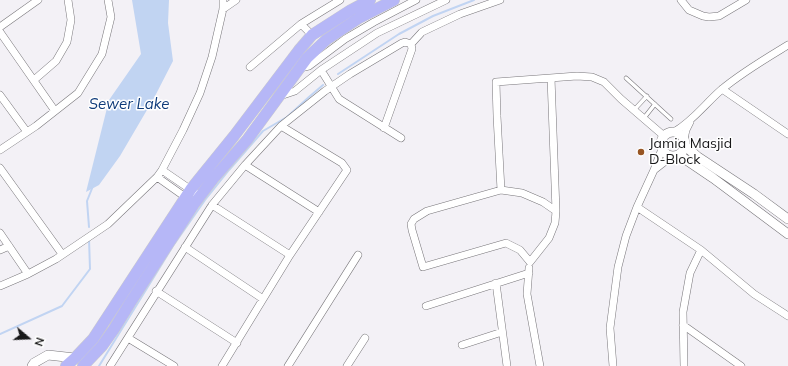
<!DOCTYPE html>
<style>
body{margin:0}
#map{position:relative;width:788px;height:366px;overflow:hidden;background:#f3f1f6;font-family:Mulish,sans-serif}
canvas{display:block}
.north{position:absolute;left:8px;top:318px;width:40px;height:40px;-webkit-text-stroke:3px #fff;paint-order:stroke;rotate:109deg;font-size:11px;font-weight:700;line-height:16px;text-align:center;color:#181819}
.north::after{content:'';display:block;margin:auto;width:14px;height:18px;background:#181819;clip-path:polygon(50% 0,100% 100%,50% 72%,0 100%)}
</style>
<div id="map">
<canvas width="788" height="366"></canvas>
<div class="north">N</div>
</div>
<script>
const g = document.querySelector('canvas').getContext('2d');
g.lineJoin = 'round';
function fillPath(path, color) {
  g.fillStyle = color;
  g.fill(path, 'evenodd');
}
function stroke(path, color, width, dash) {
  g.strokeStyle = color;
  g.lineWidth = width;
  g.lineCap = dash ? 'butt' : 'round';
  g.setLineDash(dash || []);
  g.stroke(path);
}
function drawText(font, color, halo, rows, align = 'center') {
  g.font = font + ' Mulish,sans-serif';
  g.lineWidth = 3;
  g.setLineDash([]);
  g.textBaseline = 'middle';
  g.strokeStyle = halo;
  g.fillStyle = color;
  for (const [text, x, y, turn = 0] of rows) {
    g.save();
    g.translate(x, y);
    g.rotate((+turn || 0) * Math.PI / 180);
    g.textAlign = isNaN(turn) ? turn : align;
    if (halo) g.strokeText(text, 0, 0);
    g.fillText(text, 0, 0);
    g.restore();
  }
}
fillPath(new Path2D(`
 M132 0H169L168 23 173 61 154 98 120 156 99 185 86 192 109 100 141 54Z`), '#c1d4f2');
stroke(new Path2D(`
 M338 74 399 34 433 16 474 0
 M89 227 87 201 93 186
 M0 334 62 306 90 269 89 239
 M99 366 173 246 205 200 229 170 263 131 287 117 309 97 323 85`), '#c1d4f2', 2);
const service = new Path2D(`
 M626 78 671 119
 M634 110 647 96
 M644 118 655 104`);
const minor = new Path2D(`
 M681 0 689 10 703 16 709 17 719 16 746 0
 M223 9 236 0
 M301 24 312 35
 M0 27 38 0
 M0 32 55 111
 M250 67 301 24 340 0
 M300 68 309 66 345 39 374 22 416 0
 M321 70 377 33 446 0
 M551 78 556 211
 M34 80 56 61 67 42 71 20 68 0
 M722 89 788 134
 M0 95 27 132
 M280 96 295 91 321 70 339 99 401 138
 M384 128 412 49 411 44 422 32 460 14 500 0
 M674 132C693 121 705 104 721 90 741 73 765 59 788 45
 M684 139 686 130 690 122
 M0 150 36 126 78 93 102 54 111 17 108 0
 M245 165 319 212
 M0 168 62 254
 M162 170 200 196
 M654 170 672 156
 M157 177 188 199
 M501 190 427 211 414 219 411 224 412 230 423 267 506 243 520 250 530 262 549 238 555 223 556 211 543 202 522 193 501 190 497 116 496 82 577 76 592 77 604 82 621 99 664 136
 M212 205 290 255
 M637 207 701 250 754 294 788 316
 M0 233 28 274
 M185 247 263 299
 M0 250 9 246
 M529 268 527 294 540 366
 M496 283 507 366
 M0 286 28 274 56 259 108 224 157 177 162 170 183 130 200 93 212 57 223 9V0
 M156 291 237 343
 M426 306 529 273
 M683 325 741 366
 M128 338 174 366
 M462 345 502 332
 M110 366 212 205 245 165 281 126 325 91 350 74 402 43 405 42 411 44
 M222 366 290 255 347 170 342 163 281 126
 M288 366 358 255
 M347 366 365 338
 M613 366 610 328 618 267 626 236 637 207 654 170 662 149
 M684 366 683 312 690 273 701 250`);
const tertiary = new Path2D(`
 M661 144a12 12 0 1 1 24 0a12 12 0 1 1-24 0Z
 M685 146 698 157 754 194 788 219
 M679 155 713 178 788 234
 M32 366 34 363 48 355 75 358`);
const primary = new Path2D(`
 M66 366 75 358 93 339 191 189 234 136 299 50 312 35 351 10 370 0
 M83 366 102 346 114 329 130 303 194 204 213 179 247 140 307 58 326 40 359 18 394 0`);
stroke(service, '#78767a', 4.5);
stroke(minor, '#78767a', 8);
stroke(tertiary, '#78767a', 10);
stroke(primary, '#ccc', 12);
stroke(service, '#fff', 3.5);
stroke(minor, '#fff', 7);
stroke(tertiary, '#fff', 9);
stroke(primary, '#b6b7f7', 11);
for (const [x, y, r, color] of [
 [641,152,4,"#975523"]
]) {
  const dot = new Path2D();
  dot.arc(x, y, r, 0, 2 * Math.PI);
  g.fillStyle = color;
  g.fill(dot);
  stroke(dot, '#fff', 1.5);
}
drawText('14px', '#181819', '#fff', [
 ["Jamia Masjid",649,144],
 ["D-Block",649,160]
], 'left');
drawText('italic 15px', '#0f3b7a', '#fff', [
 ["Sewer Lake",129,104]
]);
</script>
